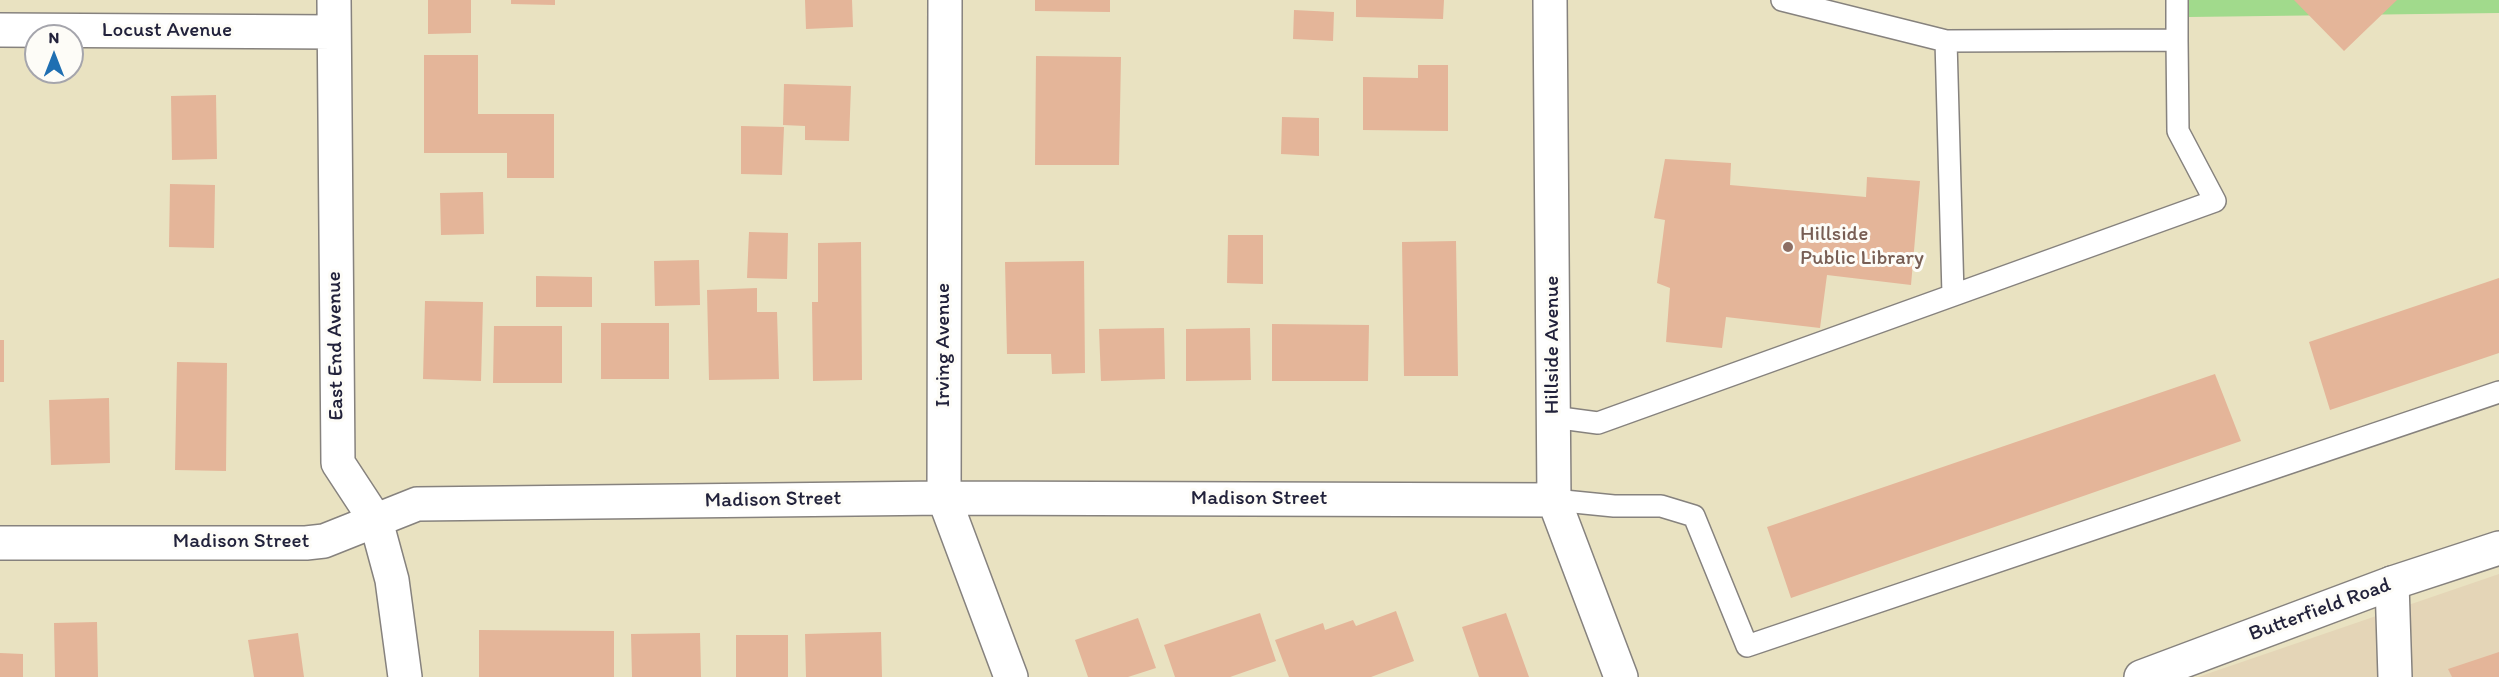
<!DOCTYPE html>
<style>
body{margin:0}
#map{position:relative;width:2499px;height:677px;overflow:hidden;background:#e9e2c1;font-family:Itim,sans-serif}
canvas{display:block}
.north{position:absolute;left:24px;top:24px;width:60px;height:60px;box-sizing:border-box;background:#fdfcf7;border:2px solid #a5a5ac;border-radius:50%;rotate:0deg;font-size:16px;font-weight:700;line-height:24px;text-align:center;color:#22223b}
.north::after{content:'';display:block;margin:auto;width:21px;height:27px;background:#1f6fb2;clip-path:polygon(50% 0,100% 100%,50% 72%,0 100%)}
</style>
<div id="map">
<canvas width="2499" height="677"></canvas>
<div class="north">N</div>
</div>
<script>
const g = document.querySelector('canvas').getContext('2d');
g.lineJoin = 'round';
function fillPath(path, color) {
  g.fillStyle = color;
  g.fill(path, 'evenodd');
}
function stroke(path, color, width, dash) {
  g.strokeStyle = color;
  g.lineWidth = width;
  g.lineCap = dash ? 'butt' : 'round';
  g.setLineDash(dash || []);
  g.stroke(path);
}
function drawText(font, color, halo, rows, align = 'center') {
  g.font = font + ' Itim,sans-serif';
  g.lineWidth = 6;
  g.setLineDash([]);
  g.textBaseline = 'middle';
  g.strokeStyle = halo;
  g.fillStyle = color;
  for (const [text, x, y, turn = 0] of rows) {
    g.save();
    g.translate(x, y);
    g.rotate((+turn || 0) * Math.PI / 180);
    g.textAlign = isNaN(turn) ? turn : align;
    if (halo) g.strokeText(text, 0, 0);
    g.fillText(text, 0, 0);
    g.restore();
  }
}
fillPath(new Path2D(`
 M2499 574V677H2198Z`), '#e4d5b7');
fillPath(new Path2D(`
 M2189 0H2499V13L2189 17Z`), '#a1da8c');
fillPath(new Path2D(`
 M428 0H471V33L428 34Z
 M511 0H555V5L511 4Z
 M805 0H852L853 27 806 29Z
 M1035 0H1110V12L1035 11Z
 M1356 0H1444L1443 19 1356 17Z
 M2294 0H2397L2344 51Z
 M1294 10 1334 12 1333 41 1293 39Z
 M424 55H478V114H554V178H507V153H424Z
 M1036 56 1121 57 1119 165H1035Z
 M1418 65H1448V131L1363 130V77L1418 78Z
 M784 84 851 86 849 141 805 140V126L783 125Z
 M216 95 217 159 172 160 171 96Z
 M1282 117 1319 118V156L1281 154Z
 M741 126 784 127 782 175 741 174Z
 M1665 159 1731 163 1730 185 1866 197 1867 177 1920 181 1911 285 1827 275 1820 328 1726 317 1722 348 1666 342 1670 288 1657 283 1665 220 1654 218Z
 M170 184 215 185 214 248 169 247Z
 M483 192 484 234 441 235 440 193Z
 M749 232 788 233 787 279 747 278Z
 M1228 235H1263V284L1227 283Z
 M1456 241 1458 376H1404L1402 242Z
 M861 242 862 380 813 381 812 302H818V243Z
 M699 260 700 305 655 306 654 261Z
 M1084 261 1085 373 1052 374 1051 354H1007L1005 262Z
 M536 276 592 277V307H536Z
 M2499 278V353L2330 410 2309 342Z
 M757 288V312H777L779 379 709 380 707 290Z
 M425 301 483 302 481 381 423 379Z
 M601 323H669V379H601Z
 M1272 324 1369 325 1368 381H1272Z
 M494 326H562V383H493Z
 M1164 328 1165 379 1101 381 1099 329Z
 M1250 328 1251 380 1186 381V329Z
 M0 340H4V382H0Z
 M177 362 227 363 226 471 175 470Z
 M2215 374 2241 441 1791 598 1767 527Z
 M109 398 110 463 51 465 49 400Z
 M1396 611 1414 661 1371 677H1289L1275 640 1323 623 1325 630 1353 620 1356 626Z
 M1260 613 1276 661 1230 677H1175L1164 645Z
 M1506 613 1529 677H1479L1462 627Z
 M1138 618 1156 668 1128 677H1088L1075 640Z
 M97 622 98 677H55L54 623Z
 M479 630 614 631V677H479Z
 M881 632 882 677H806L805 634Z
 M298 633 304 677H254L248 640Z
 M700 633 701 677H632L631 634Z
 M736 635H788V677H736Z
 M2499 652V677H2452L2448 669Z
 M0 653 23 654V677H0Z`), '#e4b599');
const lane = new Path2D(`
 M2177 0V40
 M1946 41 1953 295
 M1553 417 1598 423 2215 201 2178 131 2177 40 1946 41 1782 0
 M1554 500 1614 506H1661L1694 516 1747 646 2499 392`);
const street = new Path2D(`
 M334 0 338 463 376 521 392 580 405 677
 M945 0 944 498 1011 677
 M1550 0 1554 500 1621 677
 M0 30 333 32
 M0 543H306L324 541 417 504 944 498 1554 500
 M2392 583 2395 677`);
const secondary = new Path2D(`
 M2141 677 2392 583 2499 548`);
stroke(lane, '#86827e', 24);
stroke(street, '#86827e', 36);
stroke(secondary, '#86827e', 36);
stroke(lane, '#fff', 21);
stroke(street, '#fff', 33);
stroke(secondary, '#fff', 33);
for (const [x, y, r, color] of [
 [1788,247,6,"#8d6e63"]
]) {
  const dot = new Path2D();
  dot.arc(x, y, r, 0, 2 * Math.PI);
  g.fillStyle = color;
  g.fill(dot);
  stroke(dot, '#fdfcf7', 2);
}
drawText('21px', '#22223b', '#fdfcf7', [
 ["Locust Avenue",167,31],
 ["Irving Avenue",944,345,-90],
 ["Hillside Avenue",1553,345,-90],
 ["East End Avenue",336,346,-91],
 ["Madison Street",1259,499],
 ["Madison Street",773,500,-1],
 ["Madison Street",241,542],
 ["Butterfield Road",2320,610,-20]
]);
drawText('21px', '#785e54', '#fdfcf7', [
 ["Hillside",1800,235],
 ["Public Library",1800,259]
], 'left');
</script>
